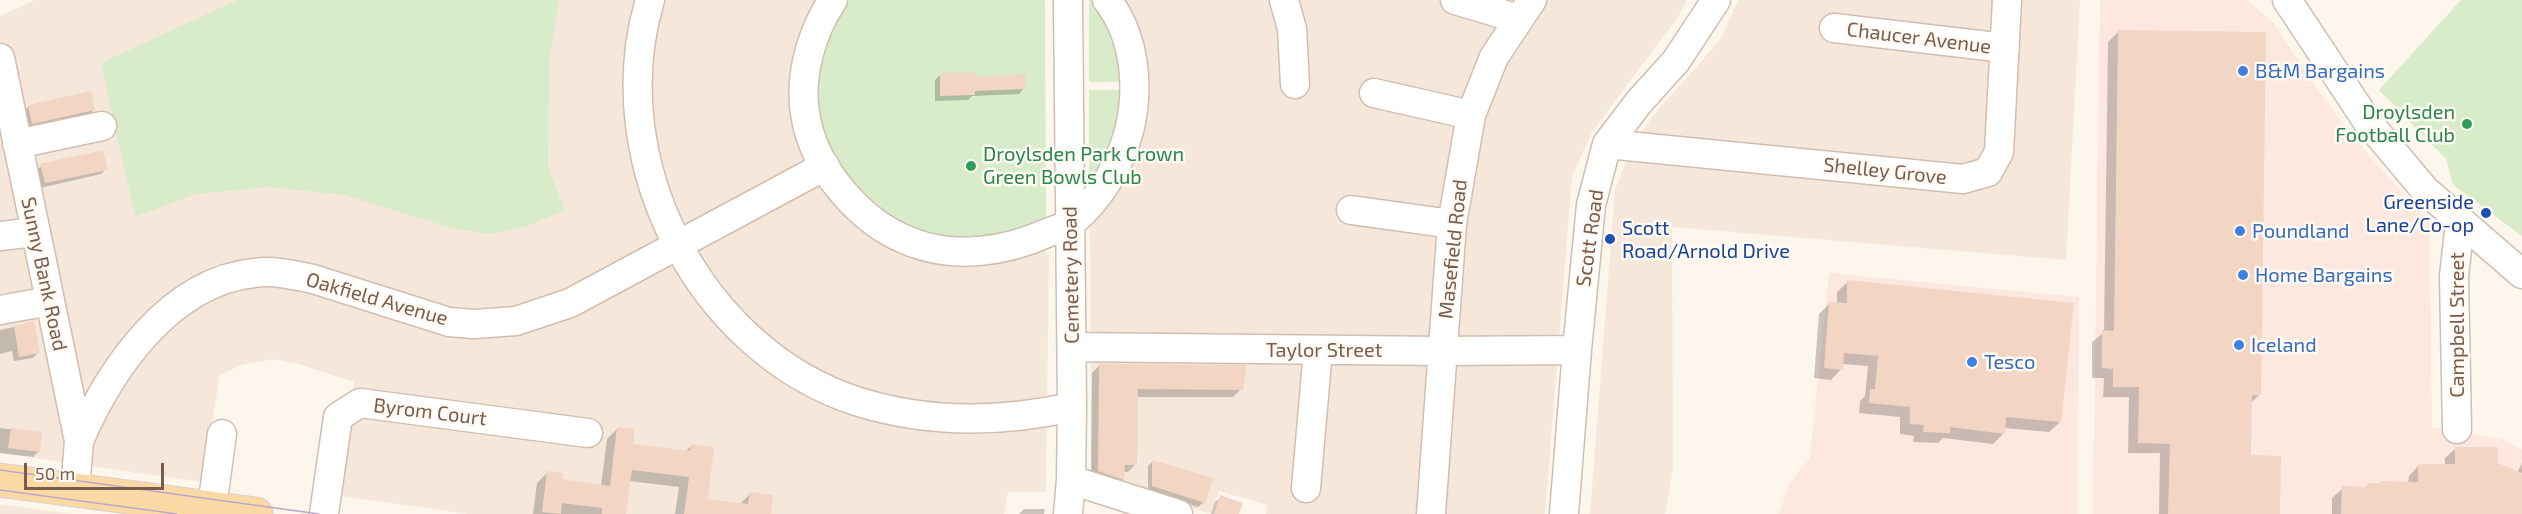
<!DOCTYPE html>
<style>
body{margin:0}
#map{position:relative;width:2522px;height:514px;overflow:hidden;background:#fdf6ec;font-family:"Exo 2",sans-serif}
canvas{display:block}
.scale{position:absolute;left:24px;top:463px;width:140px;height:27px;box-sizing:border-box;border:3px solid #7a5c4d;border-top:0;padding-left:8px;font-size:18px;line-height:21px;white-space:nowrap;color:#7a5c4d;-webkit-text-stroke:4px #fffaf3;paint-order:stroke}
</style>
<div id="map">
<canvas width="2522" height="514"></canvas>
<div class="scale">50 m</div>
</div>
<script>
const g = document.querySelector('canvas').getContext('2d');
g.lineJoin = 'round';
function fillPath(path, color) {
  g.fillStyle = color;
  g.fill(path, 'evenodd');
}
function stroke(path, color, width, dash) {
  g.strokeStyle = color;
  g.lineWidth = width;
  g.lineCap = dash ? 'butt' : 'round';
  g.setLineDash(dash || []);
  g.stroke(path);
}
function drawText(font, color, halo, rows, align = 'center') {
  g.font = font + ' "Exo 2",sans-serif';
  g.lineWidth = 5;
  g.setLineDash([]);
  g.textBaseline = 'middle';
  g.strokeStyle = halo;
  g.fillStyle = color;
  for (const [text, x, y, turn = 0] of rows) {
    g.save();
    g.translate(x, y);
    g.rotate((+turn || 0) * Math.PI / 180);
    g.textAlign = isNaN(turn) ? turn : align;
    if (halo) g.strokeText(text, 0, 0);
    g.fillText(text, 0, 0);
    g.restore();
  }
}
fillPath(new Path2D(`
 M35 0H817L791 92V119L802 156 815 181 827 196 871 237 894 250 918 259 970 265 997 263 1044 250 1049 254 1046 492H1008L1004 514H469L340 496 354 382 298 364 273 359 242 365 220 375 202 482 0 453V16Z
 M1119 0H1687L1678 17 1592 132 1572 177 1545 514H1266L1268 505 1219 491 1211 514 1091 475 1090 218 1124 170Z
 M1738 0H2080L2066 260 1672 227 1673 468 1665 514H1590L1615 190 1635 140 1658 110 1721 39Z
 M0 504 70 514H0Z`), '#f5e8da');
fillPath(new Path2D(`
 M2100 0H2248L2276 26 2311 80 2348 131 2429 224 2432 427 2504 440 2522 450V514H2093Z
 M1829 273 2079 297 2077 514H1779L1789 484 1810 458Z`), '#fde8e0');
fillPath(new Path2D(`
 M237 0H559L549 60 548 167 565 210 525 227 489 234 451 228 345 195 268 187 196 194 135 217 101 63Z
 M846 0H1045L1046 222 1020 231 964 239 913 232 872 209 833 161 816 109 819 59Z
 M1089 0H1097L1105 12 1125 82H1089Z
 M2461 0H2522V236L2453 185 2446 159 2379 90Z
 M1089 90H1126L1122 121 1089 189Z`), '#d8ecc9');
fillPath(new Path2D(`
 M2119 31 2259 395 2250 404 2249 457 2278 514H2159L2160 453H2128L2129 397H2103L2104 378H2092V342L2104 332 2108 42Z
 M940 75 1024 88 1019 94 972 96 968 100 935 101V80Z
 M29 106 94 110 88 115 27 128 23 112Z
 M41 166 106 169 101 174 40 188 36 171Z
 M1848 282 2060 422 2049 432 2004 428V433L1993 444 1943 438 1938 443 1913 442 1914 436 1900 434V417L1859 413 1860 401 1865 396 1868 366 1842 364 1841 369 1831 380 1814 378 1819 314 1829 304H1837V292Z
 M33 323 38 353 33 358 14 361 12 351 0 354V330Z
 M1100 365 1241 389 1233 397H1136V464L1128 472H1123V479L1115 487 1091 479 1092 373Z
 M0 428 41 433 38 452 33 457 0 453Z
 M618 428 632 445 685 452 692 445 706 500 740 504 751 493 769 514H675L679 487 629 481 624 514H533L537 483 547 473 560 481 601 486 607 439Z
 M2456 448 2517 473 2522 463V514H2332V498L2343 488H2365L2369 485 2408 483 2409 476 2419 465 2445 466V458Z
 M1153 461 1204 502 1198 507 1148 491V466Z
 M1221 497 1238 514H1211L1215 502Z
 M1024 509H1045L1044 514H1019Z`), '#0003');
fillPath(new Path2D(`
 M2118 30 2266 32 2261 395H2252L2251 455 2281 456 2280 514H2168L2170 444 2138 443 2139 387H2113V369L2102 368V330L2114 331Z
 M975 72V77L1025 74 1026 89 975 91V95L940 96V73Z
 M91 91 95 110 32 124 28 105Z
 M103 150 108 170 45 183 40 164Z
 M1847 280 2074 303 2061 422 2006 417 2005 434 1950 427V433L1923 432 1924 425 1910 424V407L1869 403 1870 389H1875L1878 356 1844 353 1843 370 1824 368 1829 302 1847 303Z
 M34 321 40 353 19 357 14 326Z
 M1099 364 1247 365 1243 390 1138 389 1137 465H1125L1124 480 1098 471Z
 M617 427 635 429 633 444 690 451 691 444 714 447 708 499 748 504 750 492 773 495 771 514H684L689 477 632 470 626 514H602V508L562 503 561 514 542 512 547 471 563 473 562 479 610 486Z
 M11 428 42 432 40 452 8 448Z
 M2455 447H2498V463L2522 473V514H2341L2342 486 2368 487V483H2381V481L2418 482V464H2455Z
 M1152 460 1213 478 1205 503 1152 486Z
 M1220 495 1243 503 1239 514H1214Z`), '#f3d5c3');
const minor = new Path2D(`
 M650 0C602 159 698 349 856 401 928 424 999 423 1072 407
 M833 0C812 31 799 75 805 113 813 169 862 225 914 243 957 259 1007 251 1047 233 1055 230 1066 227 1072 222 1100 199 1120 165 1129 131 1140 87 1135 36 1107 0
 M1284 0 1292 29 1295 84
 M1455 0 1519 19
 M2287 0 2367 121 2425 190 2522 274
 M1834 28 2005 48
 M0 58 79 441 75 490
 M1374 93 1471 115
 M17 144 102 126
 M1607 144 1963 179 1988 172 1999 152 2007 0
 M1351 210 1452 224
 M0 236 35 232
 M0 310 50 301
 M1072 347 1442 351 1577 350
 M2457 429 2454 276 2460 222
 M79 441C110 369 169 282 254 273 274 270 294 275 313 279L449 322 474 324 516 321 570 303 825 166
 M1071 480 1178 514
 M1306 488 1318 350
 M212 507 222 434
 M324 514 338 417 360 403 588 433
 M1068 514 1071 480 1072 407 1068 0
 M1431 514 1452 224 1471 115 1494 57 1532 0
 M1564 514 1577 350 1591 205 1607 144 1639 102 1676 61 1716 0`);
const major = new Path2D(`
 M0 480 256 514`);
stroke(minor, '#d1beb0', 31);
stroke(major, '#dad1cd', 35);
stroke(minor, '#fff', 28);
stroke(major, '#fbd9a5', 33);
stroke(new Path2D(`
 M0 470 319 514
 M0 490 177 514`), '#b9a8c9', 1.5);
for (const [x, y, r, color] of [
 [2243,71,6,"#3f7fe0"],
 [2467,124,6,"#2e9e5b"],
 [971,166,6,"#2e9e5b"],
 [2486,213,6,"#1a4fb4"],
 [2240,231,6,"#3f7fe0"],
 [1610,239,6,"#1a4fb4"],
 [2243,275,6,"#3f7fe0"],
 [2239,345,6,"#3f7fe0"],
 [1972,362,6,"#3f7fe0"]
]) {
  const dot = new Path2D();
  dot.arc(x, y, r, 0, 2 * Math.PI);
  g.fillStyle = color;
  g.fill(dot);
  stroke(dot, '#fffaf3', 2);
}
drawText('20px', '#7a5c4d', '#fffaf3', [
 ["Chaucer Avenue",1919,38,7],
 ["Shelley Grove",1885,171,6],
 ["Scott Road",1590,238,-82],
 ["Masefield Road",1453,249,-84],
 ["Sunny Bank Road",44,274,78],
 ["Cemetery Road",1071,275,-91],
 ["Oakfield Avenue",377,299,16],
 ["Campbell Street",2457,325,-90],
 ["Taylor Street",1324,350],
 ["Byrom Court",430,412,7]
]);
drawText('20px', '#366cbe', '#fffaf3', [
 ["B&M Bargains",2255,71],
 ["Poundland",2252,231],
 ["Home Bargains",2255,275],
 ["Iceland",2251,345],
 ["Tesco",1984,362]
], 'left');
drawText('20px', '#27864d', '#fffaf3', [
 ["Droylsden",2455,112],
 ["Football Club",2455,135],
 ["Droylsden Park Crown",983,154,"left"],
 ["Green Bowls Club",983,177,"left"]
], 'right');
drawText('20px', '#164399', '#fffaf3', [
 ["Greenside",2474,202],
 ["Lane/Co-op",2474,225],
 ["Scott",1622,228,"left"],
 ["Road/Arnold Drive",1622,251,"left"]
], 'right');
</script>
